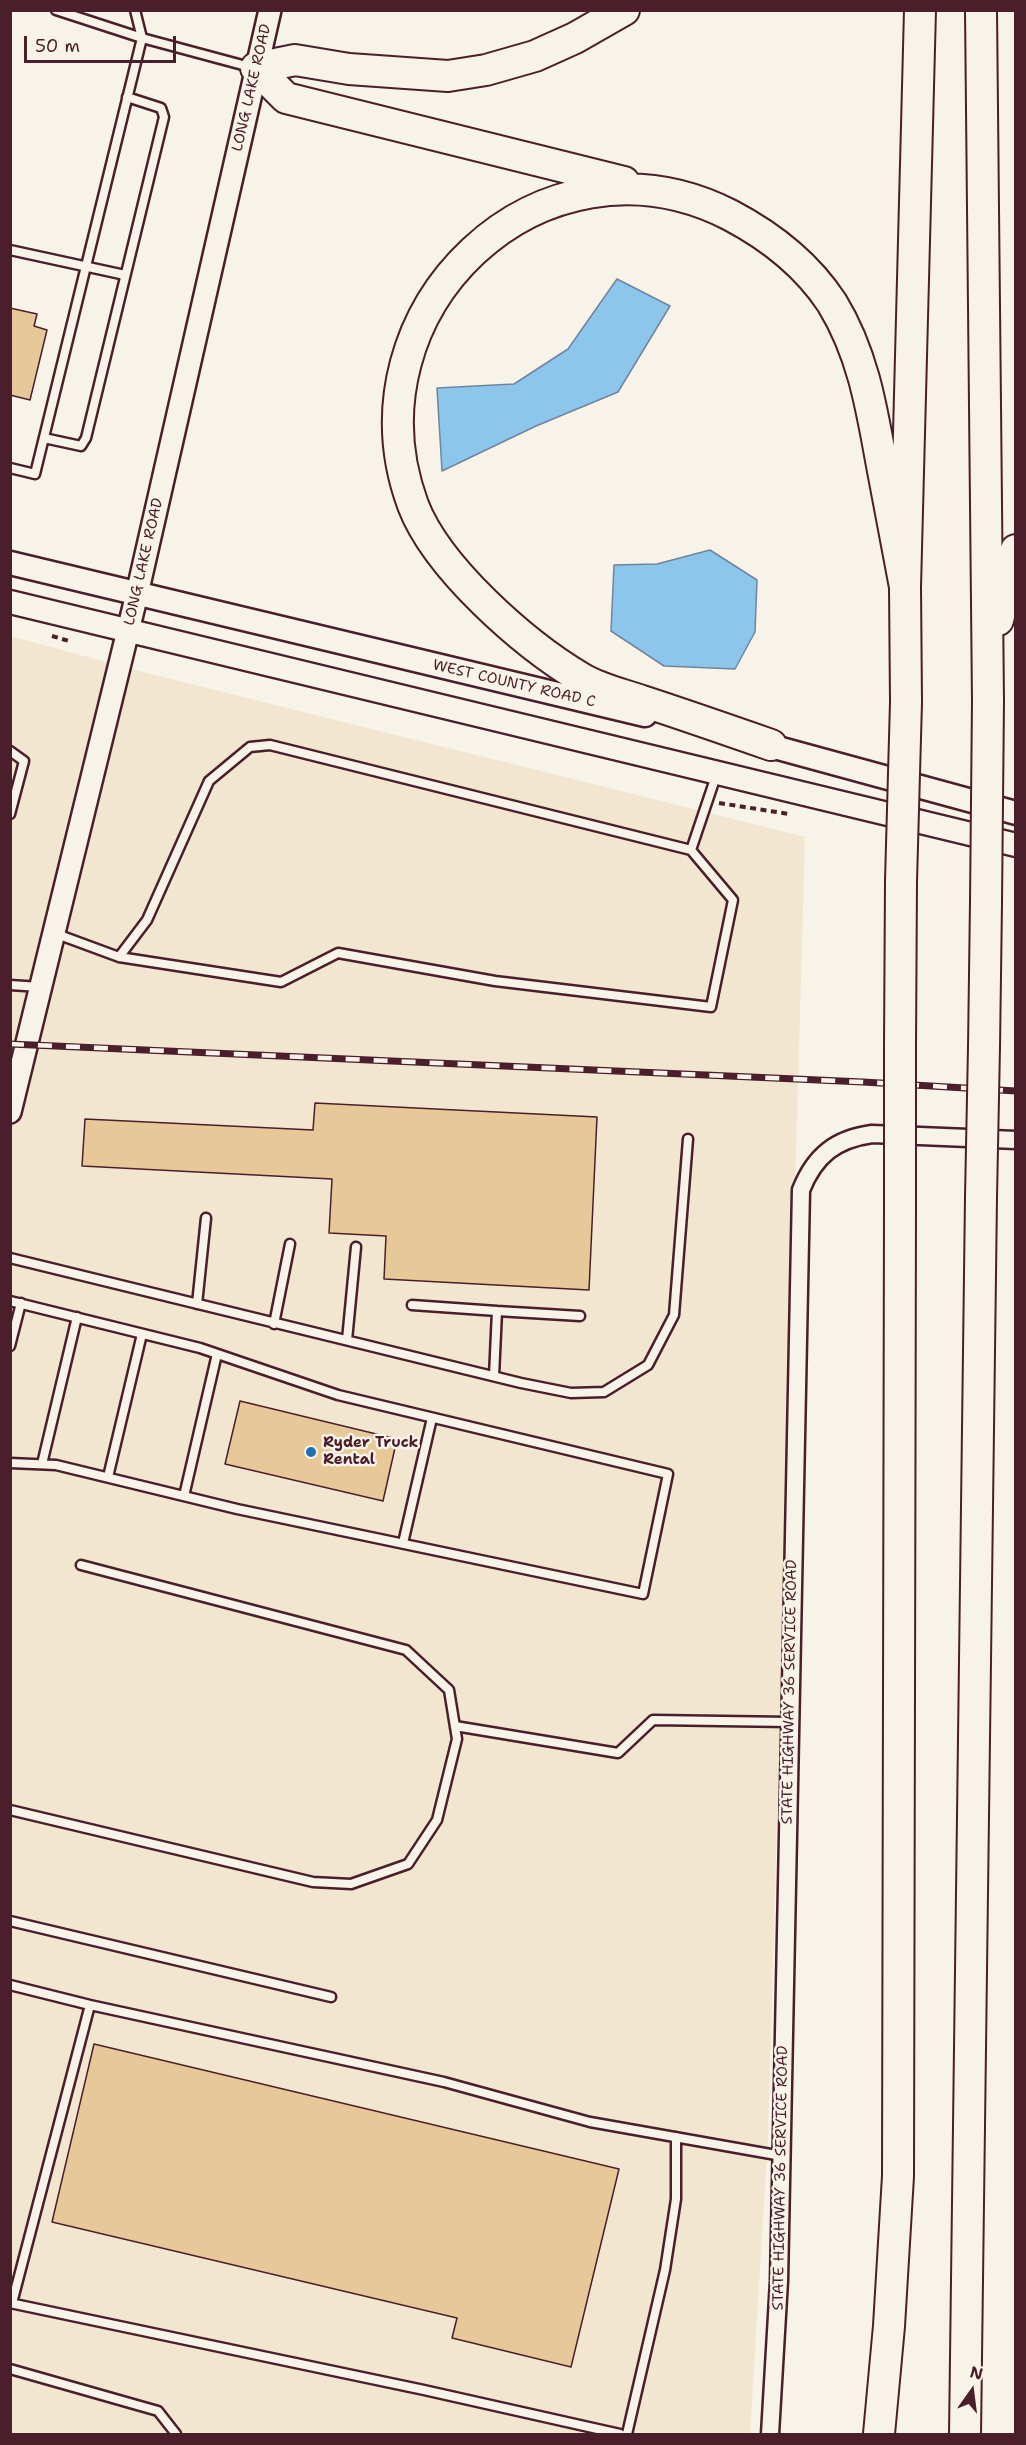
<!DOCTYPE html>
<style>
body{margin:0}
#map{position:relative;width:1026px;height:2445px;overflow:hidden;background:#f7f3e8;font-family:"Shantell Sans",sans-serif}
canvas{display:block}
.frame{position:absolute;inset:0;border:12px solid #4a1f2b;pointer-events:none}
.north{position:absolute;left:942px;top:2361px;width:60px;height:60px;-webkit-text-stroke:4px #f7f3e8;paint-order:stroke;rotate:14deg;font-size:16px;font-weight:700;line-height:24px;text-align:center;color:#4a1f2b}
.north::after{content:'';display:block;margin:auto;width:21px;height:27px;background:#4a1f2b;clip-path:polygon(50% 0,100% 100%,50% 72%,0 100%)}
.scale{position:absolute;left:24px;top:36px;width:152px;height:27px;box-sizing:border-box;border:3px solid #4a1f2b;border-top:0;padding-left:8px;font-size:18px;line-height:21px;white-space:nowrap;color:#4a1f2b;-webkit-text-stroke:4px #f7f3e8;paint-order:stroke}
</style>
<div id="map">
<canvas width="1026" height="2445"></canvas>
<div class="frame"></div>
<div class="north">N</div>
<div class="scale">50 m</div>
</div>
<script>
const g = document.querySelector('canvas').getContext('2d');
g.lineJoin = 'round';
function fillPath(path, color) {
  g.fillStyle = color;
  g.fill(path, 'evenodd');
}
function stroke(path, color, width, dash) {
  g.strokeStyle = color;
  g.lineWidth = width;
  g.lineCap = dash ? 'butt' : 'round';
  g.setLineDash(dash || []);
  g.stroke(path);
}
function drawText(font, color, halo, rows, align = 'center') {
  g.font = font + ' "Shantell Sans",sans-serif';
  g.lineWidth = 5;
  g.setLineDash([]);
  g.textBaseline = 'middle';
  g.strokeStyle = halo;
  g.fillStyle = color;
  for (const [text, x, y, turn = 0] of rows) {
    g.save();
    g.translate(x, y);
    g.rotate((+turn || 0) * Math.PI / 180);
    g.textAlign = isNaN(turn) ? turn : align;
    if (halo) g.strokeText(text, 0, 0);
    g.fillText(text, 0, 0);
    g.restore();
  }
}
fillPath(new Path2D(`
 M10 636 143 672 805 837 768 2137 750 2434H11Z`), '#f2e6d0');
const water = new Path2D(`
 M617 279 670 306 618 392 536 426 442 471 437 388 514 384 568 349Z
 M710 550 757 580 755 632 735 669 664 666 611 631 614 565 657 564Z`);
fillPath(water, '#8cc6eb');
stroke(water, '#72839e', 1.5);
const building = new Path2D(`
 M10 308 37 314 34 326 47 330 30 400 10 395Z
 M315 1103 597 1117 589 1290 384 1279 386 1236 329 1233 332 1179 82 1166 85 1119 313 1130Z
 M240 1401 397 1439 383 1501 225 1464Z
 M94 2044 619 2169 571 2367 452 2338 457 2318 52 2222Z`);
fillPath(building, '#e6c899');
stroke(building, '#4a1f2b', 1.5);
const service = new Path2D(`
 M56 10 142 38
 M135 10 142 38
 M10 250 125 275
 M44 438 81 446 86 438 164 117 161 108 127 97
 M10 468 35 474 142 38 250 67
 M10 751 24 761 10 814
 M54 933 119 957 281 982 338 953 495 981 711 1007 733 900 691 850 717 773
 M119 957 147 920 209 781 250 747 270 745 691 850
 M10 985 40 987
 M10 1258 521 1383 571 1393 604 1392 648 1365 674 1315 688 1139
 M10 1301 200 1348 338 1395 668 1474 643 1594 237 1509 56 1465 10 1463
 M197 1304 206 1218
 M412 1305 497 1311
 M274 1324 290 1244
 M347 1340 356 1247
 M10 1346 21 1303
 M494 1376 497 1311 580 1316
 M42 1464 77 1317
 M108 1477 142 1334
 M184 1496 217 1354
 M403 1543 432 1418
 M455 1726 618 1753 653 1720 790 1722
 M10 1810 313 1882 351 1884 408 1864 437 1820 457 1739 449 1690 406 1650 81 1565
 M10 1921 331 1997
 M10 1985 90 2005 444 2082 590 2122 782 2156
 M10 2303 424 2390 620 2434
 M12 2303 90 2005
 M10 2369 158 2411 176 2434
 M627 2434 665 2270 676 2199V2137`);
const minor = new Path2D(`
 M770 2434 779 2281 801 1190C815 1155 836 1139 872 1134L1016 1140`);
const tertiary = new Path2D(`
 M10 1112 137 594 270 10`);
const secondary = new Path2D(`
 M10 563 645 715
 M10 602 1016 845
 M756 742 1016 813`);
const motorway = new Path2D(`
 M981 10 988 701
 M256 68 286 98 624 182
 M256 68 295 60 349 69 448 76 486 70 535 56 575 38 624 10
 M998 620 1016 550
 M906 702 905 587 920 10
 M771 745C728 730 685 715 642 701 622 694 599 689 581 678 524 644 437 568 413 505 341 310 541 119 730 215 770 236 807 265 832 303 862 352 871 404 881 460 889 502 897 545 905 587
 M900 1045 901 881
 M984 1047 986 902
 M879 2434 889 2326 898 2176 900 1207
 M965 2434 981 1197`);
stroke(service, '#4a1f2b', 13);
stroke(minor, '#4a1f2b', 21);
stroke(tertiary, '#4a1f2b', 26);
stroke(secondary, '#4a1f2b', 27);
stroke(motorway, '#4a1f2b', 34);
stroke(new Path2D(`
 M52 636 69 641
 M719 803 789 814`), '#4a1f2b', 4, [6, 4.5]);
stroke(service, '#f7f3e8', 8);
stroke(minor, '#f7f3e8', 16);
stroke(tertiary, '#f7f3e8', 21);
stroke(secondary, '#f7f3e8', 22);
stroke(motorway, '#f7f3e8', 30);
const rail = new Path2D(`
 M10 1044 863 1082 1016 1091`);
stroke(rail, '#4a1f2b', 7);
stroke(rail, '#f7f3e8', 4.5, [14]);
const motorwayBridge = new Path2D(`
 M901 881 906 702
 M986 902 988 701
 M981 1197 984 1047
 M900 1207V1045`);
stroke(motorwayBridge, '#4a1f2b', 34, []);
stroke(motorwayBridge, '#f7f3e8', 30);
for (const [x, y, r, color] of [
 [311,1452,6,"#1f6fb2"]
]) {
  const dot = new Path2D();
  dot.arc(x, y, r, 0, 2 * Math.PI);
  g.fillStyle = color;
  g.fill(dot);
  stroke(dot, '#f7f3e8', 2);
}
drawText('15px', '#4a1f2b', '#f7f3e8', [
 ["LONG LAKE ROAD",252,88,-77],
 ["LONG LAKE ROAD",144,562,-77],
 ["WEST COUNTY ROAD C",514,684,13],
 ["STATE HIGHWAY 36 SERVICE ROAD",790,1692,-89],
 ["STATE HIGHWAY 36 SERVICE ROAD",781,2178,-89]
]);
drawText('bold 15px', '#4a1f2b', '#f7f3e8', [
 ["Ryder Truck",323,1443],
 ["Rental",323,1460]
], 'left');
</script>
